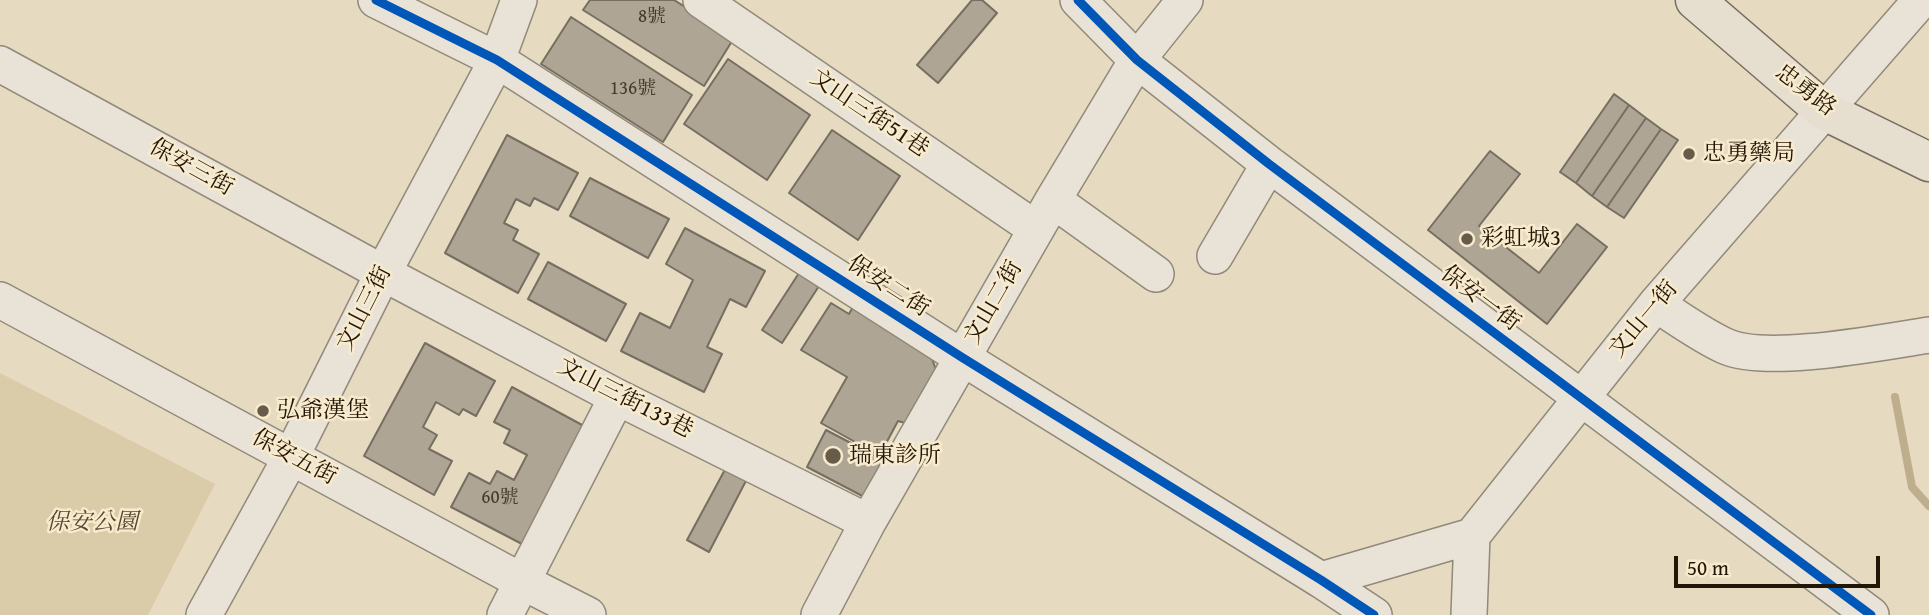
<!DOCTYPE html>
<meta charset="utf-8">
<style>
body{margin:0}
#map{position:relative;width:1929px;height:615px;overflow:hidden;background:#e6dac1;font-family:"Gentium Book Plus",serif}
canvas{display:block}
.scale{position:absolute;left:1674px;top:556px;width:206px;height:32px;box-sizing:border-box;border:4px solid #231608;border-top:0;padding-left:9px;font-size:21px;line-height:24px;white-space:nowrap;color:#231608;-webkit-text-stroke:5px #f8ebcd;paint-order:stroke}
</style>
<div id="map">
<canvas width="1929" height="615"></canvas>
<div class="scale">50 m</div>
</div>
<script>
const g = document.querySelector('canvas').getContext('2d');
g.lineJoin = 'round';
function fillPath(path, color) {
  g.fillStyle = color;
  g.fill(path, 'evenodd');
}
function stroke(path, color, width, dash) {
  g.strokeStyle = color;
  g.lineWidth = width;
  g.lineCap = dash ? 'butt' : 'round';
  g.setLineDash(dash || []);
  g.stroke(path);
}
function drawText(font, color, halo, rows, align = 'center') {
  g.font = font + ' "Gentium Book Plus","Noto Serif TC",serif';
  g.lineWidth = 5;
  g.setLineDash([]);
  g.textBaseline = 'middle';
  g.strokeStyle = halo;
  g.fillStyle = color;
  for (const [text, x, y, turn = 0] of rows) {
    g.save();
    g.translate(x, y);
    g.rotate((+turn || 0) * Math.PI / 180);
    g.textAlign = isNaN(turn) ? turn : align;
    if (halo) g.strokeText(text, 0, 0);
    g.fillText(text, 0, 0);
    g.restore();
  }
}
fillPath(new Path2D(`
 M0 373 215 484 148 615H0Z`), '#dacba9');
stroke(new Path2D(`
 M1895 397 1912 487 1929 506`), '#bfae8e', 8);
const building = new Path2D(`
 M590 0H674L734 38 704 86 583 10Z
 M972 0H982L997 13 938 83 917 65Z
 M571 17 692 95 663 142 541 64Z
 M728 59 810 115 767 180 684 124Z
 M1614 94 1629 105 1576 183 1560 172Z
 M1629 105 1646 118 1592 196 1576 183Z
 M1646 118 1661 129 1607 207 1592 196Z
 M1661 129 1678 140 1624 218 1607 207Z
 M832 130 900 176 858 240 789 193Z
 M507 135 578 173 558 210 534 198 530 206 516 199 504 223 518 230 513 240 539 254 518 293 445 253Z
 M1490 151 1520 174 1479 226 1539 273 1577 224 1607 247 1547 324 1428 230Z
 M590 178 669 219 648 258 570 216Z
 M685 228 765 271 746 307 730 299 707 347 722 354 704 392 621 351 640 313 670 328 693 280 666 264Z
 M548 262 626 304 606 341 528 299Z
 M799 273 819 286 782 343 762 330Z
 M831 303 849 314 854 305 931 356 939 378 912 425 898 421 883 449 873 452 821 423 847 377 801 350Z
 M425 343 495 381 476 416 463 409 459 415 436 402 423 427 437 435 429 449 452 461 434 495 364 456Z
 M512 387 584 426 522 544 451 507 469 473 490 484 497 471 514 480 527 455 504 443 510 430 494 422Z
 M826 430 891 464 872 501 807 467Z
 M728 464 749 475 709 552 687 540Z`);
fillPath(building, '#aea594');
stroke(building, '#766e60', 2);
const minor = new Path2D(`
 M376 0 497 60 963 358 1321 580 1374 615
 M701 0 1036 229
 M1078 0 1137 60 1269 164 1871 615
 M0 64 383 273 617 397 868 522
 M1053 200 1156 274
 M1215 256 1269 164
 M0 300 523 582 588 615
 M1656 304C1678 318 1701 335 1725 346 1766 365 1882 342 1929 335
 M1472 536 1656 304 1921 0
 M1321 580 1472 536
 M204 615 291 457 383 273 497 60 519 0
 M505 615 617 397
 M819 615 868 522 1053 200 1137 60 1185 0
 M1469 615 1472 536`);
const major = new Path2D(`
 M1695 0 1823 110 1929 162`);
stroke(minor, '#918979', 38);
stroke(major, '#766e60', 41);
stroke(minor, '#e9e3d7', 35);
stroke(major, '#e6dfd0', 38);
stroke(new Path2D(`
 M376 0 497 60 963 358 1321 580 1374 615
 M1078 0 1137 60 1269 164 1871 615`), '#0057b8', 9);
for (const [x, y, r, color] of [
 [1689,154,7,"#675b49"],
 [1467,239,7,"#675b49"],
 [263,411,7,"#675b49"],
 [833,456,9,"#675b49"]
]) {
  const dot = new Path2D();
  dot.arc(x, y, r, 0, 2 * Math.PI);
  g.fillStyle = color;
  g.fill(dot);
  stroke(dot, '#f8ebcd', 2.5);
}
drawText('19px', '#463a2b', null, [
 ["8號",652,17],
 ["136號",633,89],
 ["60號",500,498]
]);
drawText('23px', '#231608', '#f8ebcd', [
 ["忠勇路",1805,91,37],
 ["文山三街51巷",869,114,34],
 ["保安三街",191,168,29],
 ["保安二街",888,287,33],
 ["保安一街",1480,299,37],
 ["文山二街",994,303,-60],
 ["文山三街",365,309,-63],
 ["文山一街",1644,320,-50],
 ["文山三街133巷",625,399,27],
 ["保安五街",294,458,28]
]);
drawText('23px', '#231608', '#f8ebcd', [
 ["忠勇藥局",1703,154],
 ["彩虹城3",1481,239],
 ["弘爺漢堡",277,411],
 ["瑞東診所",849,456]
], 'left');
drawText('italic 23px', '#574832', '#f8ebcd', [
 ["保安公園",92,523]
]);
</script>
